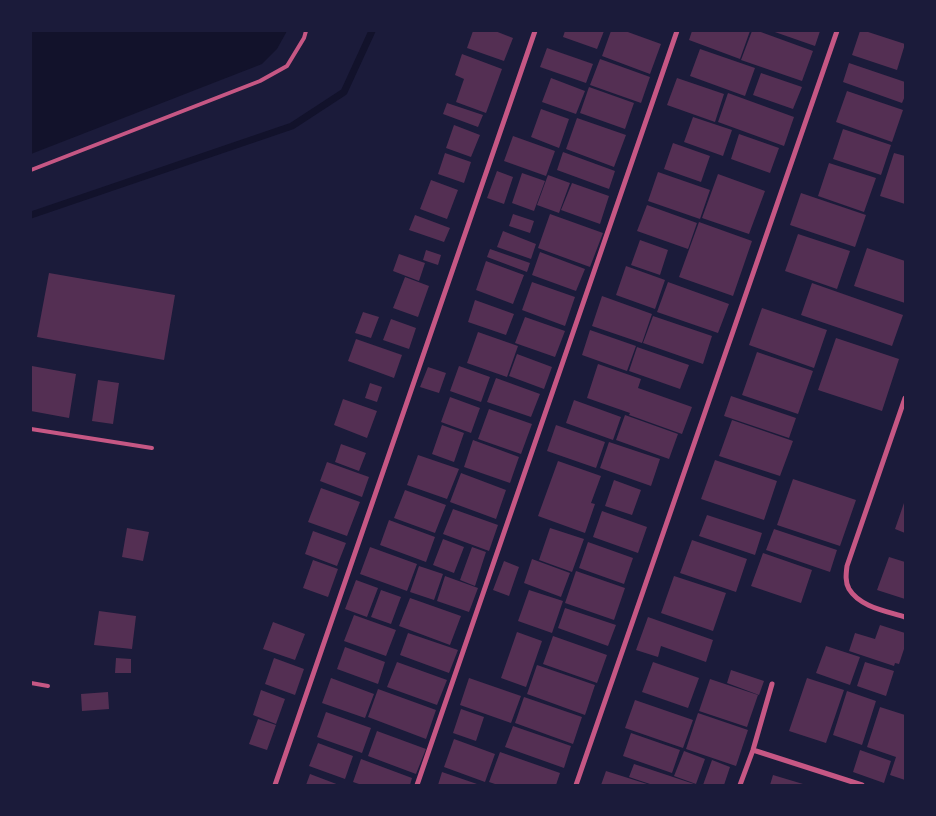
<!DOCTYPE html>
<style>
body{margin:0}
#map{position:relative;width:936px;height:816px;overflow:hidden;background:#1b1b3a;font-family:"Work Sans",sans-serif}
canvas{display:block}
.frame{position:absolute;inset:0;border:32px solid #1b1b3a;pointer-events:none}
</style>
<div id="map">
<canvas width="936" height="816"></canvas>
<div class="frame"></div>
</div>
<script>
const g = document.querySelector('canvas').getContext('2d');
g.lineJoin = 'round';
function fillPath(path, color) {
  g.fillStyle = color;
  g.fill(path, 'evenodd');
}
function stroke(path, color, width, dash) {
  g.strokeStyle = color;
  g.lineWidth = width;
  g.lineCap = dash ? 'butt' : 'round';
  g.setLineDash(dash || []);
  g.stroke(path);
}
fillPath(new Path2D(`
 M31 31H287L277 49 262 64 31 154Z`), '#12122b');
stroke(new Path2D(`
 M31 215 292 126 344 92 372 31`), '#12122b', 7);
fillPath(new Path2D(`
 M473 31H495L513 38 504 61 467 48Z
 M565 31H604L597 49 563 37Z
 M611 31H625L661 44 650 74 602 56Z
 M692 31H750L740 59 689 40Z
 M752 31H758L813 51 802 81 741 60Z
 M772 31H820L815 46Z
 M860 31H865L905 44 897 70 852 55Z
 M547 48 593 64 586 83 540 67Z
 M700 49 755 68 745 96 690 76Z
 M462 54 502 69 486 113 456 102 464 79 455 75Z
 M600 59 650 77 641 103 590 85Z
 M849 63 905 82V96L902 103 843 82Z
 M761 73 802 87 793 109 753 95Z
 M551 78 585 91 576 114 542 102Z
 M677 78 724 94 715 122 667 105Z
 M589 87 634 103 625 129 580 113Z
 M847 91 903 110 892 142 836 122Z
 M728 93 794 117 784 146 718 122Z
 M447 103 483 115 478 127 443 114Z
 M541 109 569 119 559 148 531 137Z
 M693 117 732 130 723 156 684 142Z
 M577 118 626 135 614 167 566 149Z
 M454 125 480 135 471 157 446 148Z
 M843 129 891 145 881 175 833 159Z
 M739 134 779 148 770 173 731 159Z
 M513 136 555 151 546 176 504 161Z
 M673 143 710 156 701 182 664 169Z
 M563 152 615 171 609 189 557 170Z
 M445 153 471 162 464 183 438 174Z
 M894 153 905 156V204L880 196Z
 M829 163 876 178 864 212 818 196Z
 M497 171 513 177 504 204 487 198Z
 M658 172 710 190 700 219 648 201Z
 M522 173 545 181 534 211 512 203Z
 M718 174 765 191 749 234 702 218Z
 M548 175 570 183 559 213 537 205Z
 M431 180 458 190 447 219 420 209Z
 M572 183 609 196 600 224 561 210Z
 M801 193 866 215 855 247 790 225Z
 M647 205 697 223 688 249 637 231Z
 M513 214 534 221 530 233 509 226Z
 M550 214 603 233 590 267 538 248Z
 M415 215 450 228 444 242 409 230Z
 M699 222 752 241 733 296 679 277Z
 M503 231 536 244 531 259 497 247Z
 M798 234 850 251 837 289 785 271Z
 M640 240 668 250 660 275 631 265Z
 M867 248 905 261V303L854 286Z
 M490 249 530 263 527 272 487 257Z
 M426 250 441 255 438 265 423 260Z
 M540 252 585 269 576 291 532 275Z
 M399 254 425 263 419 281 393 271Z
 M486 261 524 275 513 304 476 290Z
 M626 266 665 280 655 309 616 295Z
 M49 273 175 295 164 360 37 337Z
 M405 277 429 286 418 317 393 308Z
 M532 282 575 297 565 326 522 310Z
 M668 282 729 304 718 333 657 312Z
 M812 283 903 315 892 346 801 315Z
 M602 296 652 314 642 343 592 326Z
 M475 300 514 314 506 335 468 322Z
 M762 308 827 330 814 368 749 345Z
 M363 312 379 317 371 338 355 333Z
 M653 316 712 336 703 364 643 343Z
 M525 317 565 331 555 357 515 343Z
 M391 319 416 328 409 349 383 340Z
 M590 330 636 346 627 371 582 355Z
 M478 332 518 346 507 377 467 363Z
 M836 338 899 359 882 411 818 390Z
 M356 339 402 355 394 378 348 361Z
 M637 347 689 365 680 389 629 371Z
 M757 352 813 371 798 414 742 395Z
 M517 354 552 367 544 389 509 376Z
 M598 364 641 379 638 388 692 407 682 434 629 415 630 413 587 398Z
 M32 366 76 374 69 418 31 411V373Z
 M459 366 490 377 481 402 450 391Z
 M428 367 446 373 439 393 420 387Z
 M496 378 540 394 531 417 487 402Z
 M98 380 119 383 113 424 92 421Z
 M370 383 382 387 377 402 365 398Z
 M731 396 796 418 789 438 724 416Z
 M450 397 480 408 471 433 441 422Z
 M343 399 377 411 367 438 334 425Z
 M574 400 621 417 613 440 566 423Z
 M489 409 532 424 521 454 478 439Z
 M625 415 678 434 669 459 616 440Z
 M732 420 793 441 780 476 719 456Z
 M442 425 464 433 454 462 432 454Z
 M556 425 605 442 596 468 547 451Z
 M473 440 519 457 510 483 464 467Z
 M609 442 660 459 651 486 600 468Z
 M341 444 366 453 359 471 335 462Z
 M418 455 459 469 447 499 407 485Z
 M715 460 777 481 764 520 701 499Z
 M558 461 601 476 591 503 595 504 585 533 538 516Z
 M327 462 369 477 362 497 320 481Z
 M461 473 506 490 496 519 450 502Z
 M793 479 856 500 840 546 777 525Z
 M614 480 641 490 632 515 605 506Z
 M321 488 360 502 347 536 308 522Z
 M405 490 446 505 435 533 394 518Z
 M904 503H905V533L895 529Z
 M453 509 498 525 489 551 443 534Z
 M602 511 647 527 638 553 593 537Z
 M707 515 762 533 755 555 699 536Z
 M389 520 435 537 426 562 380 545Z
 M127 528 149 532 143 561 122 557Z
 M550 528 584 539 572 572 539 560Z
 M774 529 837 550 830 572 766 550Z
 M313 531 346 543 337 566 305 554Z
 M443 539 464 547 454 573 433 565Z
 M692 540 747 559 736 592 680 573Z
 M588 542 633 558 624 584 579 568Z
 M370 547 417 564 407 591 360 574Z
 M472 547 486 552 475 586 460 580Z
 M763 553 812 570 801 603 751 586Z
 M889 557 905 562V599L877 590Z
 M532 559 570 573 561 597 524 583Z
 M313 560 338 569 328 597 303 588Z
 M504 561 519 567 509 596 493 590Z
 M419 566 443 574 434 600 410 592Z
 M576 571 625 588 614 620 565 603Z
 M445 576 478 588 469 612 437 601Z
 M674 576 726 593 713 631 661 613Z
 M356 580 378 588 367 617 345 609Z
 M381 590 401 597 391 624 371 617Z
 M529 590 563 601 552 633 518 621Z
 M410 598 461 616 450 645 399 626Z
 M565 608 616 625 608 646 558 628Z
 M99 611 136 616 132 649 94 645Z
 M354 615 396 630 386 656 344 641Z
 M648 617 713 640 706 662 661 646 658 657 636 650Z
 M273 622 305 634 295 660 263 649Z
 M880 625 905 633V646L899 664 895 663 894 666 849 651 855 633 875 639Z
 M517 632 542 641 526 687 501 678Z
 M408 633 458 650 449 673 400 655Z
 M553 636 607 655 597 683 543 664Z
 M826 646 860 657 850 685 816 673Z
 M345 647 385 662 378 684 337 669Z
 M116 658 131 659V673H115Z
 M274 658 304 669 295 695 265 684Z
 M397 662 447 680 437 705 387 687Z
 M653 662 699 678 688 708 642 692Z
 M865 662 894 671 886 696 857 686Z
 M537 665 595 685 585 715 527 694Z
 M731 670 764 681 759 695 727 683Z
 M331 678 374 694 365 718 322 703Z
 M469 678 521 696 511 723 460 705Z
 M807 678 844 690 826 743 789 731Z
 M710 679 758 695 747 727 699 711Z
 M378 689 436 710 426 739 368 717Z
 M261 690 285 699 276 724 253 715Z
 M847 691 876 701 862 745 833 735Z
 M108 692 109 709 82 711 81 694Z
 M524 697 582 717 573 744 515 723Z
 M635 700 693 720 683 748 625 728Z
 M880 707 905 715V780L890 775 896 757 867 747Z
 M461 709 484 717 476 741 453 733Z
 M326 712 371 728 362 753 317 737Z
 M698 713 748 730 736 766 686 749Z
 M258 719 276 725 267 750 249 744Z
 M513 726 571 746 564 768 505 747Z
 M377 731 426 749 416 774 368 756Z
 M631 733 680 750 672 773 623 756Z
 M454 739 495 754 485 782 444 767Z
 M318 743 353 756 345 779 309 766Z
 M860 750 891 761 884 783 853 772Z
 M684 751 705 759 696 784 674 776Z
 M500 752 560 773 556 785H498L489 782Z
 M361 759 412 778 410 785H362L353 782Z
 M712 760 730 767 724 785H703Z
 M634 764 694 784V785H653L629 777Z
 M606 771 647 784V785H601Z
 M442 772 477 784V785H438Z
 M310 774 339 785H306Z
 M773 775 803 784V785H770Z`), '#542f53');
stroke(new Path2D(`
 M31 170 260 81 287 66 304 38 306 31
 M31 429 152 448
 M31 683 48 686`), '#c65784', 4);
stroke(new Path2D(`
 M905 398 847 566C846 574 845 582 849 589 860 607 886 611 905 617
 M753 750 862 785
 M275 785 535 31
 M417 785 677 31
 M576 785 837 31
 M740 785 753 750 772 684`), '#c65784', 5);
</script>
